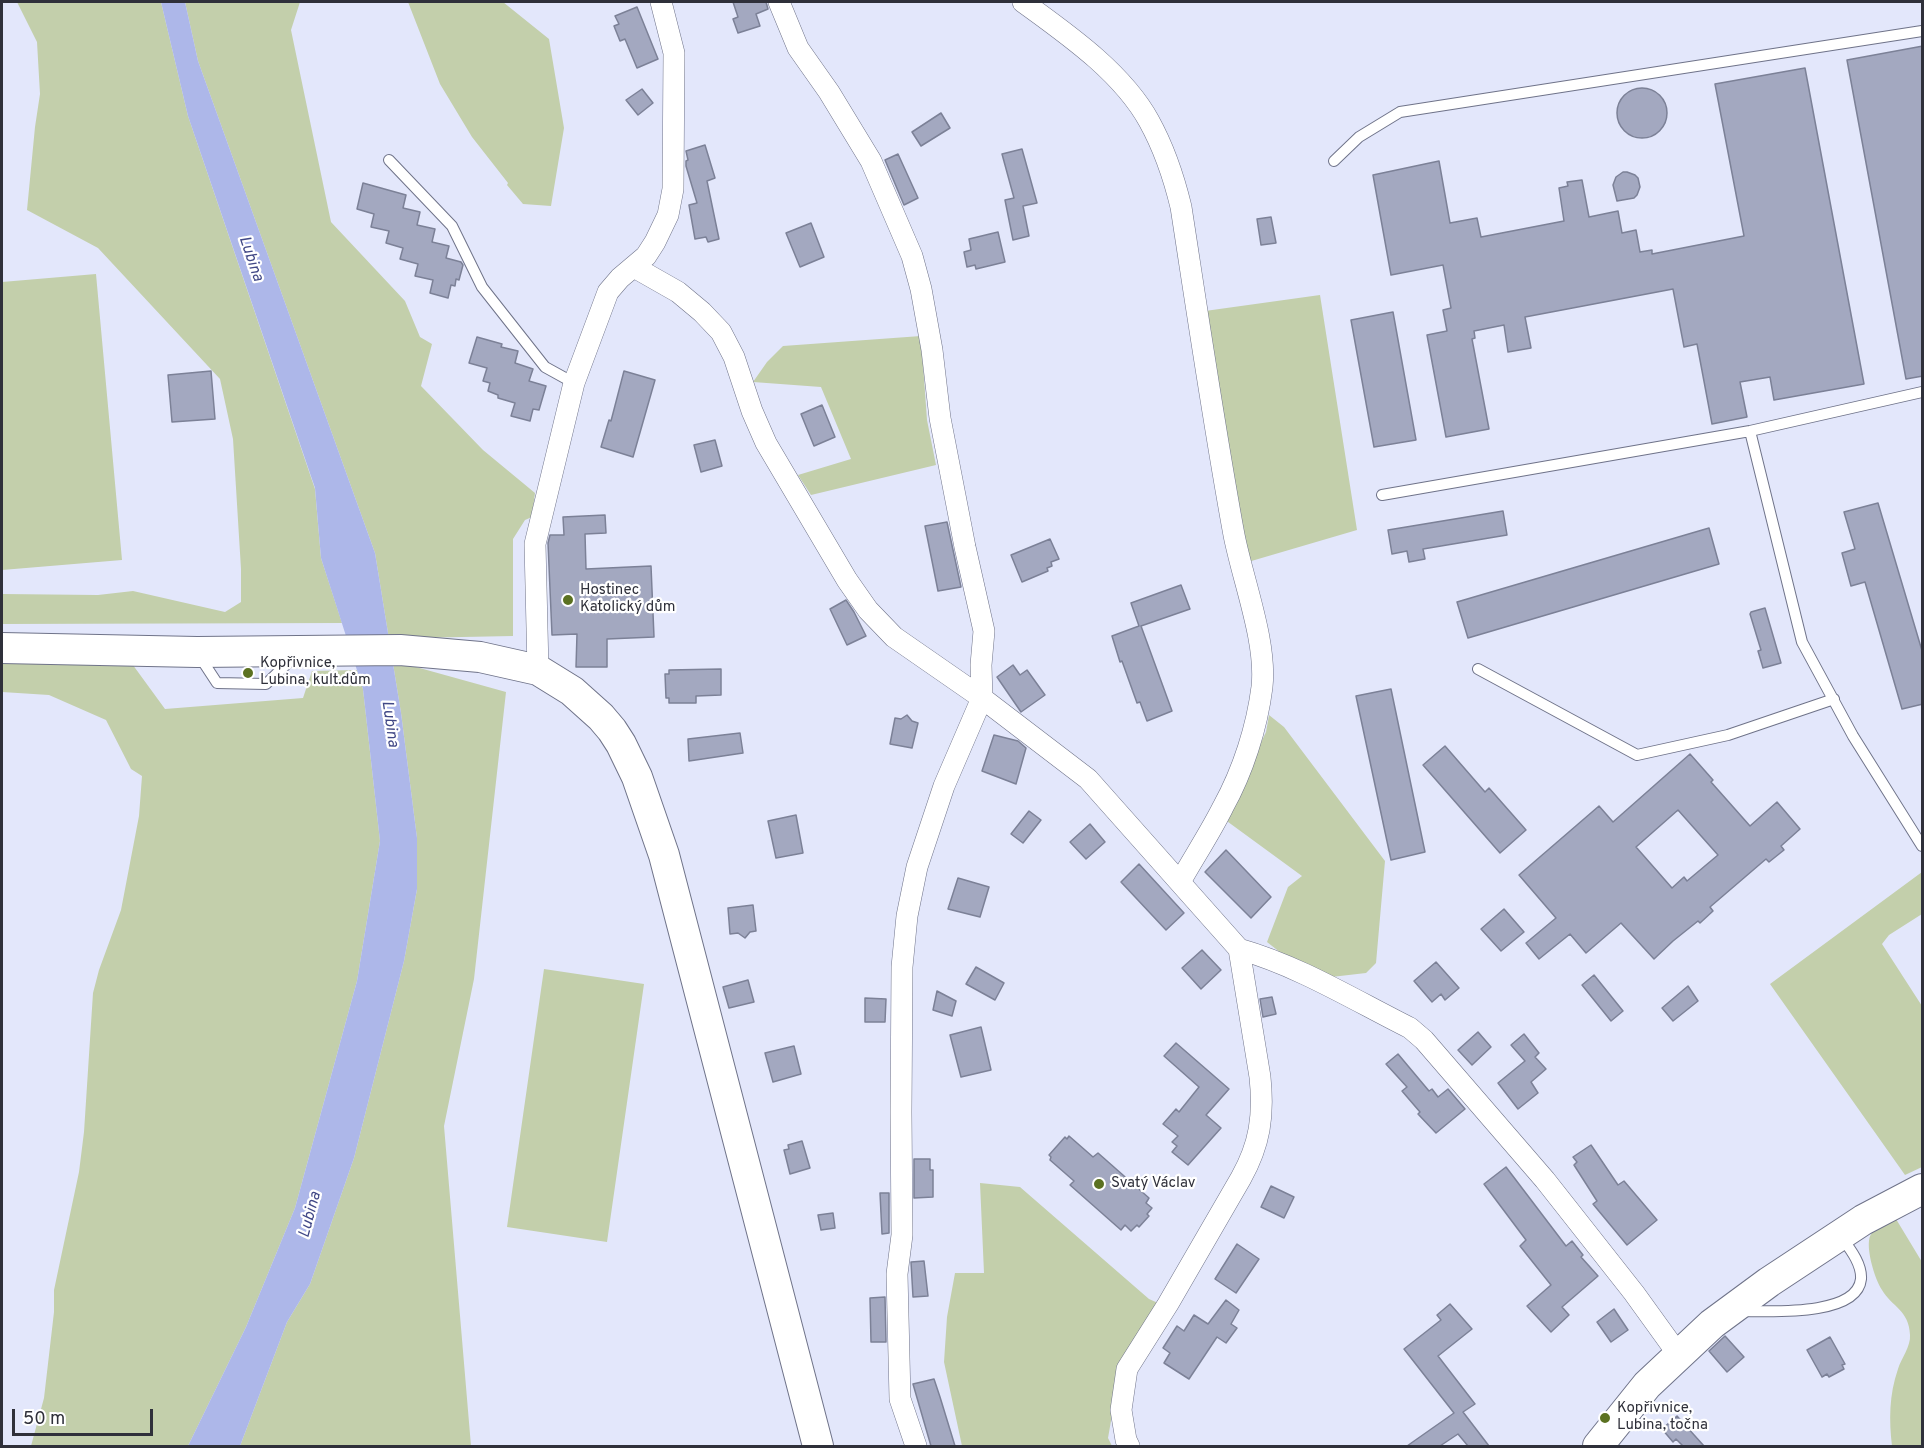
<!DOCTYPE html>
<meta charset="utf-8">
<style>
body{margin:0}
#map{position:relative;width:1924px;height:1448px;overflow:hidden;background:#e3e7fb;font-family:Overpass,sans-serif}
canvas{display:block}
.frame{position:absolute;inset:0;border:3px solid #2f303a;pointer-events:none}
.scale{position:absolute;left:12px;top:1409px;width:141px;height:27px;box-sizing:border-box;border:3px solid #2f303a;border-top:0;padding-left:8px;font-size:18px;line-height:21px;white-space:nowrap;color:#2f303a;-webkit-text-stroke:4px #fff;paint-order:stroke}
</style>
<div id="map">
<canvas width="1924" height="1448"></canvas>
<div class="frame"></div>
<div class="scale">50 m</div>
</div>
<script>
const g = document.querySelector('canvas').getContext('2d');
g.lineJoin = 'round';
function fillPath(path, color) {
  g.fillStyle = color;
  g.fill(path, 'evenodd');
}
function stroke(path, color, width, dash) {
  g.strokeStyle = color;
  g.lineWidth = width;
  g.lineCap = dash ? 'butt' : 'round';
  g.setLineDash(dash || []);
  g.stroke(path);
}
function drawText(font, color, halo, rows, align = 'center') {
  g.font = font + ' Overpass,sans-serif';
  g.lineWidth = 4.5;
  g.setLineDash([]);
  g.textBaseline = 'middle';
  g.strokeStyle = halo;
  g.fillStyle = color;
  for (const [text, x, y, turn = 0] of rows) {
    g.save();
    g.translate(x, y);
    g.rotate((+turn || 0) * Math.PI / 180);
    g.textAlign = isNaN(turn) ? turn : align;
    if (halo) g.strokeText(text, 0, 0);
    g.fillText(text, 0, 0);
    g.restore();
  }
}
fillPath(new Path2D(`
 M17 2H161L188 116 315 489 321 558 342 623 2 624V594L98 595 133 591 225 612 241 602V569L233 439 220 379 98 248 27 210 35 127 40 94 37 42Z
 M185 2H300L291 30 331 222 405 301 420 337 432 344 421 386 483 450 535 493 532 517 525 520 513 539V636L411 638 416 667 506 692 474 979 444 1126 471 1446H240L287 1322 310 1284 354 1158 404 961 417 889V838L401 713 375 553 198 61Z
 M408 2H503L549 39 564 128 551 206 523 204 507 185 508 183 472 137 440 84Z
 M96 274 122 560 2 570V282Z
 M1320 295 1357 530 1248 562 1205 311Z
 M921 336 927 420 936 465 811 495 798 475 851 459 821 387 753 382 767 362 783 346Z
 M2 660 130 661 165 709 303 698 312 671 357 670 363 689 380 841 357 981 295 1208 246 1327 188 1446H31L44 1398 54 1312V1290L79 1172 84 1132 93 993 99 970 121 910 139 816 142 776 131 769 106 720 49 695 2 692Z
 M1269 715 1284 727 1385 861 1376 963 1366 973 1314 979 1267 942 1288 887 1302 876 1224 819 1266 732Z
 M1922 872V914L1889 935 1882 944 1922 1006V1167L1905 1175 1770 984Z
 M544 969 644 984 607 1242 507 1227Z
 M980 1183 1020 1187 1149 1299 1158 1303 1121 1364 1108 1438 1112 1446H962L944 1362 947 1317 955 1273H984Z
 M1896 1219 1922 1262V1446H1892C1889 1420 1889 1395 1898 1369 1901 1359 1911 1346 1910 1335 1909 1310 1892 1307 1882 1290 1875 1280 1863 1242 1872 1233 1878 1227 1888 1223 1896 1219Z`), '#c3cfab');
fillPath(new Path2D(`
 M161 2H185L198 61 375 553 401 713 417 838V889L404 961 354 1158 310 1284 287 1322 240 1446H188L246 1327 295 1208 357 981 380 841 363 689 321 558 315 488 188 116Z`), '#adb7e9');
const building = new Path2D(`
 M733 2H766L768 9 756 14 760 26 738 33 733 19 738 17Z
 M637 7 658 59 637 68 625 39 620 41 614 26 619 24 615 16Z
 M1923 46V376L1906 379 1847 60Z
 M1805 68 1864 384 1774 400 1770 377 1740 382 1747 417 1712 424 1697 344 1684 347 1673 289 1525 317 1531 348 1508 352 1504 325 1474 331 1475 338 1472 339 1489 429 1446 437 1427 335 1447 331 1443 310 1451 308 1443 265 1391 275 1373 175 1439 161 1450 223 1477 218 1481 237 1564 221 1559 188 1568 186 1567 182 1582 180 1589 217 1618 211 1622 233 1636 230 1640 252 1652 250V254L1744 236 1715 84Z
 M1617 113a25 25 0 1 1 50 0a25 25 0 1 1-50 0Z
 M642 89 653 103 638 115 626 100Z
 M941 113 950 128 921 146 912 132Z
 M705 145 715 178 707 181 719 239 708 242 706 237 695 239 689 205 697 203 686 166V161L688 160 686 151Z
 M1022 149 1037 203 1023 206 1029 236 1013 240 1005 200 1014 198 1002 154Z
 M898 154 918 198 904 205 885 160Z
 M1623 172H1627L1635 175 1638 178 1640 187 1637 195 1634 198 1617 201 1613 185 1616 177Z
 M363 183 406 195 403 208 420 212 417 225 435 229 432 242 449 246 446 258 461 262 463 265 459 280 456 279 455 286 451 285 448 298 430 293 433 280 415 276 418 264 400 259 403 248 386 243 389 231 371 227 374 214 357 209Z
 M1271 217 1276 243 1261 245 1257 219Z
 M811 223 824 257 800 267 786 233Z
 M998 232 1005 262 976 269 975 265 967 267 964 252 971 250 969 239Z
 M1393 312 1416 440 1374 447 1351 320Z
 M477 337 502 344 501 347 518 351 515 363 533 369 529 381 546 386 539 410 533 409 530 421 511 416 515 403 498 398V395L488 391 490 383 483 381 487 368 469 363Z
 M211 371 215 419 172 422 168 375Z
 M624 371 655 380 633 457 601 447 609 420 611 421Z
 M822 405 835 437 814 446 801 414Z
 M715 440 722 466 701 472 694 445Z
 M1878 503 1923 654V704L1902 709 1865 582 1851 586 1842 553 1855 549 1844 512Z
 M1503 511 1507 535 1423 549 1425 559 1409 562 1407 551 1392 554 1388 530Z
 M605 515 606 533 585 534 586 569 651 566 654 637 607 639V667H576L577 634 552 635 548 543 550 535H564L563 517Z
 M947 522 961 587 938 591 925 526Z
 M1709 528 1719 564 1468 638 1457 602Z
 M1050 539 1059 559 1051 562 1052 566 1047 568 1048 571 1022 582 1011 555Z
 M1181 585 1190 609 1141 626 1172 711 1147 721 1140 702 1137 703 1122 661 1120 662 1112 636 1139 626 1131 603Z
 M846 600 854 612 866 636 847 645 830 609Z
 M1765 608 1781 663 1763 668 1758 651 1761 650 1750 614 1751 612Z
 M1013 665 1020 675 1027 670 1045 695 1021 712 997 677Z
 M721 669V695L696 696V703H669V698H666L665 674H669V670Z
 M1391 689 1425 852 1391 860 1356 696Z
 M907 715 912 721 918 723 912 748 890 744 895 718 901 719Z
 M740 733 743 753 689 761 688 739Z
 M994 735 1018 741 1026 748 1016 784 982 771Z
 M1445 746 1485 792 1489 788 1526 830 1500 853 1423 765Z
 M1690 754 1713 780 1711 782 1750 826 1777 802 1800 829 1781 846 1784 850 1769 862 1766 859 1710 907 1713 911 1700 923 1698 921 1673 941 1654 959 1621 923 1586 953 1570 934 1539 959 1526 943 1556 918 1519 875 1599 806 1613 822ZM1678 810 1718 855 1687 881 1684 877 1672 888 1636 847Z
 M1029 811 1041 820 1023 843 1011 834Z
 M796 815 803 853 776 858 768 821Z
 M1090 824 1105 842 1086 859 1070 842Z
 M1226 850 1271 897 1251 918 1205 872Z
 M1139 864 1184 913 1166 930 1121 882Z
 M958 878 989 887 980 917 948 909Z
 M753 905 756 931 750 932 745 938 738 933 730 934 728 908Z
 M1504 909 1524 932 1501 951 1481 929Z
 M1202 950 1221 970 1201 989 1182 968Z
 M1436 962 1459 988 1445 1000 1441 994 1432 1002 1414 981Z
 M976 967 1004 983 995 1000 966 984Z
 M1594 975 1623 1011 1611 1021 1582 985Z
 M748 980 754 1002 729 1008 723 987Z
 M1688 986 1698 1001 1673 1021 1662 1008Z
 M937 991 956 1001 952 1016 933 1010Z
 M1272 997 1276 1014 1263 1017 1260 999Z
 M865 998 886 999 885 1022H865Z
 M981 1027 991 1070 961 1077 950 1035Z
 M1478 1032 1491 1047 1472 1065 1458 1050Z
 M1524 1034 1539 1053 1535 1057 1546 1069 1531 1082 1538 1093 1518 1109 1498 1083 1525 1061 1511 1045Z
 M1176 1043 1229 1089 1206 1115 1221 1128 1188 1165 1172 1152 1177 1146 1172 1142 1178 1136 1163 1124 1176 1109 1179 1112 1199 1087 1164 1056Z
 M794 1046 801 1074 773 1082 765 1053Z
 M1398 1054 1429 1091 1432 1089 1438 1097 1448 1089 1465 1109 1436 1133 1418 1114 1420 1112 1402 1091 1407 1087 1386 1064Z
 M1069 1136 1093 1157 1098 1153 1149 1198 1146 1203 1152 1208 1147 1214 1149 1216 1139 1227 1137 1225 1131 1231 1125 1225 1121 1230 1070 1185 1074 1181 1050 1160 1051 1157 1049 1155 1065 1137 1067 1139Z
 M802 1141 810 1168 790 1174 784 1150 789 1149 788 1145Z
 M1591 1145 1618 1185 1624 1181 1657 1220 1627 1245 1593 1204 1597 1201 1574 1165 1577 1162 1573 1157Z
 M914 1159H930V1170H933V1197L914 1198Z
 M1506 1167 1566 1246 1572 1241 1583 1255 1581 1257 1598 1276 1562 1307 1569 1315 1551 1332 1527 1306 1551 1285 1520 1246 1526 1240 1484 1184Z
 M1271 1186 1294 1197 1284 1218 1261 1207Z
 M880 1193H889V1233L882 1234Z
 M833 1213 835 1228 821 1230 818 1215Z
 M1237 1244 1259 1259 1236 1293 1215 1279Z
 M924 1261 928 1296 913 1297 911 1262Z
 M885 1297 886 1342H871L870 1298Z
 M1226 1300 1239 1310 1231 1324 1237 1328 1226 1343 1217 1337 1189 1379 1164 1363 1170 1353 1163 1348 1177 1326 1184 1331 1194 1315 1208 1324Z
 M1450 1304 1472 1329 1438 1356 1475 1404 1463 1412 1489 1446H1468L1458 1434 1440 1446H1407L1454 1413 1404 1349 1441 1320 1437 1315Z
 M1614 1309 1628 1330 1611 1342 1597 1322Z
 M1725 1336 1744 1357 1727 1372 1709 1351Z
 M1830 1337 1845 1364 1842 1365 1844 1369 1829 1377 1827 1374 1822 1377 1807 1350Z
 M934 1379 940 1397 955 1446H931L913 1384Z
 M1677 1416 1704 1446H1683L1676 1439 1673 1442 1662 1429Z`);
fillPath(building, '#a3a8c0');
stroke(building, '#7c8197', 1.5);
const lane = new Path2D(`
 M389 160 452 226 482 287 545 367 574 383
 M1334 161 1359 137 1400 112 1922 31
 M1750 431 1802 642 1853 736 1922 846
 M1382 495 1750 431 1922 392
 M200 657 217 683 266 684 294 657
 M1478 669 1637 755 1728 735 1834 699
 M1741 1311C1768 1311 1857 1317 1861 1279 1862 1264 1850 1249 1842 1238`);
const street = new Path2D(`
 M779 2 798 48 829 92 871 161 912 256 921 289 932 350 940 418 965 547 984 631 981 665 982 698 944 786 917 867 907 916 902 967 901 1112 902 1235 897 1274 900 1399 916 1446
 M1023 2C1067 34 1122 72 1149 121 1164 148 1174 178 1181 207 1198 317 1214 426 1234 535 1243 581 1267 642 1262 687 1257 727 1243 771 1223 807 1210 833 1194 857 1180 882
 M634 267 678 292 702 312 721 332 734 357 752 411 766 443 847 580 868 610 894 637 982 698 1088 779 1239 949C1299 966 1354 1000 1410 1028L1424 1040 1545 1180 1634 1293 1678 1354
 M538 670 535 544 574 383 608 292 620 278 646 256 655 242 668 215 673 189 674 53 661 2
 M1129 1446 1126 1440 1121 1410 1127 1369 1168 1304 1241 1178C1260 1144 1264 1116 1260 1077L1239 949`);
const secondary = new Path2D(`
 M2 648 197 652 400 650 480 657 538 670 572 691 601 717 612 730 621 744 637 777 664 855 818 1446
 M1598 1446 1647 1385 1712 1324 1769 1282 1863 1220 1922 1189`);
stroke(lane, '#6f7389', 12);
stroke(street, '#6f7389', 22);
stroke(secondary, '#6f7389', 32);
stroke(lane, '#fff', 10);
stroke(street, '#fff', 21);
stroke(secondary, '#fff', 30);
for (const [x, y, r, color] of [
 [568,600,6,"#5b7121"],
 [248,673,6,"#5b7121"],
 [1099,1184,6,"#5b7121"],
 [1605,1418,6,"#5b7121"]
]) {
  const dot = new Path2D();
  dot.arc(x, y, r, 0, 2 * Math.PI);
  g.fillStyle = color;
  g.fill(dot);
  stroke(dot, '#fff', 2);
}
drawText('15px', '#2f303a', '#fff', [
 ["Hostinec",580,591],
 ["Katolický dům",580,608],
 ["Kopřivnice,",260,664],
 ["Lubina, kult.dům",260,681],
 ["Svatý Václav",1111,1184],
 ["Kopřivnice,",1617,1409],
 ["Lubina, točna",1617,1426]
], 'left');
drawText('italic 16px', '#414886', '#fff', [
 ["Lubina",250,259,71],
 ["Lubina",389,724,82],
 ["Lubina",311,1215,-75]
]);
</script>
